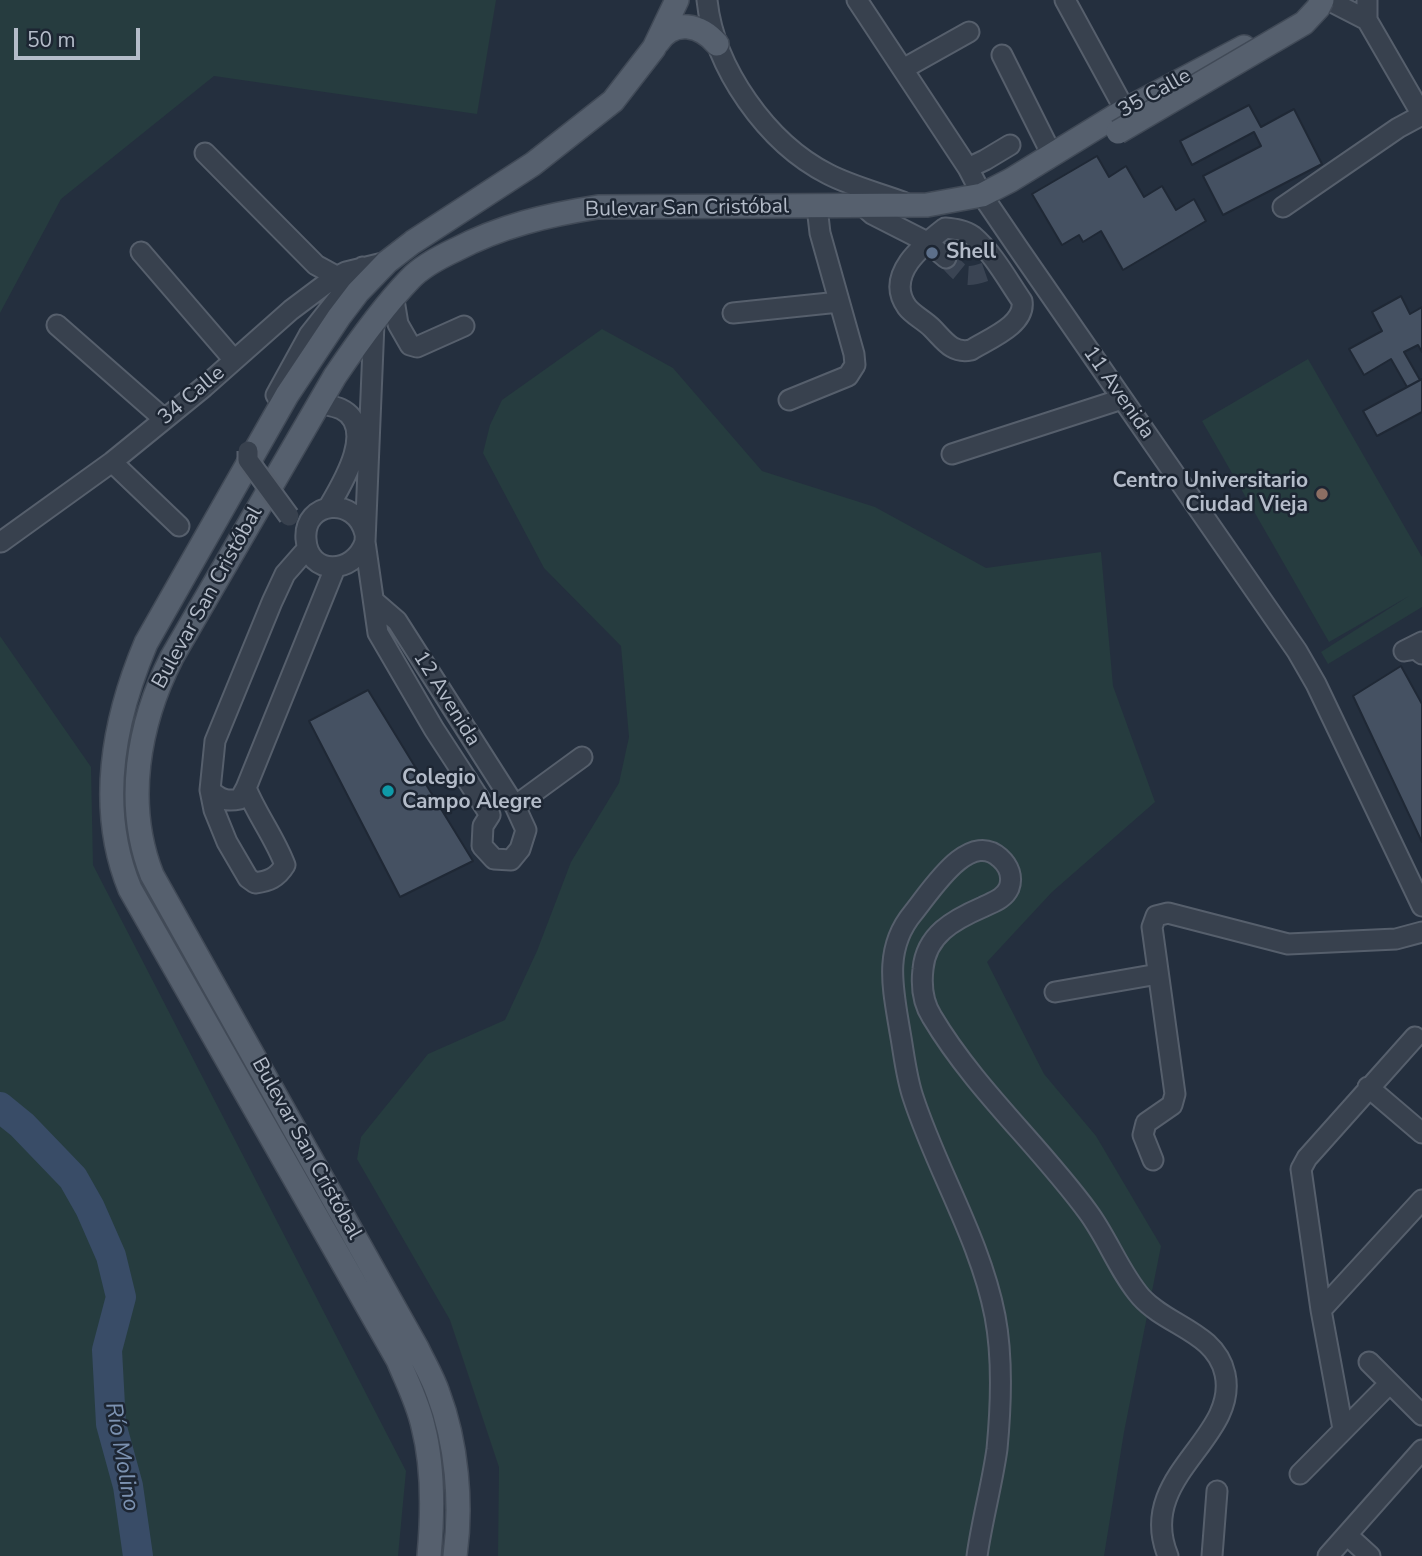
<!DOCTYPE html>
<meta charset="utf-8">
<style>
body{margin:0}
#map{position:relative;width:1422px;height:1556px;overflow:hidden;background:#242f3e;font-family:"Nunito Sans",sans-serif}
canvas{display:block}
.scale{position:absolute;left:14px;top:28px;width:126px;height:32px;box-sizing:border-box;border:4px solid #b4bcc9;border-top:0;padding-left:9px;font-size:21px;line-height:24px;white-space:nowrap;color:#b4bcc9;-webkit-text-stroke:5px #1d2633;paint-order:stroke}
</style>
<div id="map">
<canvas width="1422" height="1556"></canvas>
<div class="scale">50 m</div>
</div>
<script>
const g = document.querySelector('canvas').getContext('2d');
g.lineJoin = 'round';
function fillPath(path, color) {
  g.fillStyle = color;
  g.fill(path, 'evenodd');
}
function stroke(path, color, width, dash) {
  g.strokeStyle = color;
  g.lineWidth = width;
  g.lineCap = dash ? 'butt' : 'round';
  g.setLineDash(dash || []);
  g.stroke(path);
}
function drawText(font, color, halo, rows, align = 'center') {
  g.font = font + ' "Nunito Sans",sans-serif';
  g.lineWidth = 5;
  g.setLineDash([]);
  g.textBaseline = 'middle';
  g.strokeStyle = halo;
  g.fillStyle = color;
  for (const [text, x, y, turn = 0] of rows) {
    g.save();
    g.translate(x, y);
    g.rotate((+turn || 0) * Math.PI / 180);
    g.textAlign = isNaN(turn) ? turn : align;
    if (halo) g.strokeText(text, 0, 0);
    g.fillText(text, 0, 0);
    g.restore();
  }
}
fillPath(new Path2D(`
 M0 0H496L477 114 214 76 61 199 0 313Z
 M602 329 673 368 762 471 875 507 986 568 1101 552 1113 686 1155 802 1052 892 987 962 1044 1074 1096 1136 1161 1246 1124 1432 1104 1556H498L499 1467 450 1320 357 1159 361 1137 428 1054 505 1020 537 951 571 862 619 783 629 737 621 646 544 568 483 453 490 425 502 400Z
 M1308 359 1422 557V607L1328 664 1321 652 1409 596 1329 642 1202 421Z
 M0 636 91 767 93 865 406 1471 398 1556H0Z`), '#263c3f');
stroke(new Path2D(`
 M0 1107 22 1125 73 1178 90 1208 111 1256 121 1297 107 1350 111 1424 128 1486 138 1556`), '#394c67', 30);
const building = new Path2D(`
 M1249 105 1261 127 1294 109 1322 164 1223 215 1203 176 1261 146 1254 132 1192 165 1180 141Z
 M1097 156 1109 177 1126 166 1144 197 1162 186 1176 210 1194 199 1206 221 1123 270 1101 231 1083 242 1079 235 1062 245 1032 194Z
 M1401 296 1410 314 1422 307V352L1418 345 1404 352 1420 380 1407 387 1391 359 1364 375 1349 349 1382 331 1372 312Z
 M1422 379V412L1377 436 1363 411Z
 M1401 666 1422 704V842L1353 696Z
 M368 690 473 861 400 897 309 721Z`);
fillPath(building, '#455162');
stroke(building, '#1f2835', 2);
stroke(new Path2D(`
 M946 258C961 274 962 280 985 272`), '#3a4453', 19, [19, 10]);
const minor = new Path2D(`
 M707 0C714 68 767 143 828 174 851 186 879 193 903 202
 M857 0 968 168 982 195 1018 248 1297 651 1316 684 1422 906
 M1065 0 1125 110
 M1367 0V20L1422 115
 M1330 1 1367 20
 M1002 55 1052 155
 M903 69 969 32
 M205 153 316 265 338 277
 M968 168 985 160 1010 145
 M863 206 872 214 927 242 946 258
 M1283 207 1398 128 1422 115
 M945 228C955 229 965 230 973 236 993 253 1007 279 1022 301 1026 325 988 339 971 350 952 354 944 340 932 328 924 320 913 315 907 307 884 275 923 245 945 228Z
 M141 252 234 360
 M394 300 398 324 410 345 417 347 464 326
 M733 313 839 302
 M57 325 164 419
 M276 395 309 335 363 267
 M789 400 848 376 855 365 854 354 820 233 817 207
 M319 403C326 405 334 406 341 409 378 427 341 486 328 508
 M952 454 1122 399
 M112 462 179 526
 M365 534C356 495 303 501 306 539 308 576 354 575 365 542L374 323
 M1 542 112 462 204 387 291 310 331 280 346 272 387 262
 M365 542 378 633 434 729 490 815 483 826 482 846 494 859 511 860 520 849 526 830 515 806 397 621 375 602
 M307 549 285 574 272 602 215 741 210 790 214 810 227 842 248 878 255 883C269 881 277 878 285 865 275 838 257 815 246 788L335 568
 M1422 642 1404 651 1416 649 1422 654
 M210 790C220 799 226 802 240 799L246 788
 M515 806 582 757
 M1055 992 1158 974
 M1368 1087 1422 1133
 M1153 1160 1143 1135 1146 1123 1172 1105 1175 1094 1152 927 1156 916 1168 913 1288 944 1396 939 1422 932
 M1321 1310 1422 1200
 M1369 1362 1422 1415
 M1343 1429 1321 1310 1301 1169 1307 1158 1415 1037
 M1300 1474 1390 1383
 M1347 1535 1370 1556
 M977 1556C982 1520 992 1485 997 1449 1001 1407 1003 1358 995 1316 980 1239 937 1171 913 1097 906 1076 904 1054 900 1032 893 989 883 949 913 913 931 891 969 829 1000 858 1009 866 1013 877 1009 888 1004 899 993 902 983 907 953 920 926 935 923 969 921 986 923 1003 932 1017 975 1089 1039 1145 1088 1212 1108 1239 1120 1273 1141 1297 1167 1326 1216 1332 1225 1374 1239 1439 1135 1476 1168 1556
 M1212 1556 1217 1491
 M1328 1556 1422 1450`);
const major = new Path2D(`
 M658 42C674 18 701 25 717 44
 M429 1556C433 1513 434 1468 423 1426 418 1403 407 1382 398 1360L130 889C97 809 113 721 146 643L287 395 339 317 358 292 387 262 413 242 533 164 613 101 654 48 677 0
 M455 1556C462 1504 457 1443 438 1393 433 1378 424 1363 417 1348L152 875C124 804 138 724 172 657L335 376C358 342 382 308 410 279 422 266 440 257 455 250 501 226 547 215 598 207L927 205 982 195 1011 180 1125 110 1244 47`);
stroke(minor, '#565f6c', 23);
stroke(major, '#414a57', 26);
stroke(minor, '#38414e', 19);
stroke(major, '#56606e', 23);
const minorBridge = new Path2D(`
 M248 451V460L289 516`);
const majorBridge = new Path2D(`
 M1118 132 1304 23 1318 8 1322 0`);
stroke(minorBridge, '#565f6c', 23, []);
stroke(majorBridge, '#414a57', 26, []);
stroke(minorBridge, '#38414e', 19);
stroke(majorBridge, '#56606e', 23);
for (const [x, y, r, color] of [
 [932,253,7,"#5c6f8a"],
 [1322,494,7,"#8d6e63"],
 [388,791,7,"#0f9aa8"]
]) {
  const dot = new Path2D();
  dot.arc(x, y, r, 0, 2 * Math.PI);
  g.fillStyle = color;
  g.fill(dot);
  stroke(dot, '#1d2633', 2.5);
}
drawText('21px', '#b4bcc9', '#1d2633', [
 ["35 Calle",1155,94,-29],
 ["Bulevar San Cristóbal",687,209,-1],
 ["11 Avenida",1118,393,55],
 ["34 Calle",192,396,-40],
 ["Bulevar San Cristóbal",208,598,-61],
 ["12 Avenida",446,699,58],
 ["Bulevar San Cristóbal",306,1149,61]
]);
drawText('bold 21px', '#b4bcc9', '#1d2633', [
 ["Shell",946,253],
 ["Centro Universitario",1308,482,"right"],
 ["Ciudad Vieja",1308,506,"right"],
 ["Colegio",402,779],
 ["Campo Alegre",402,803]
], 'left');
drawText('italic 23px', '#7c92b1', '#1d2633', [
 ["Río Molino",121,1457,80]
]);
</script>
